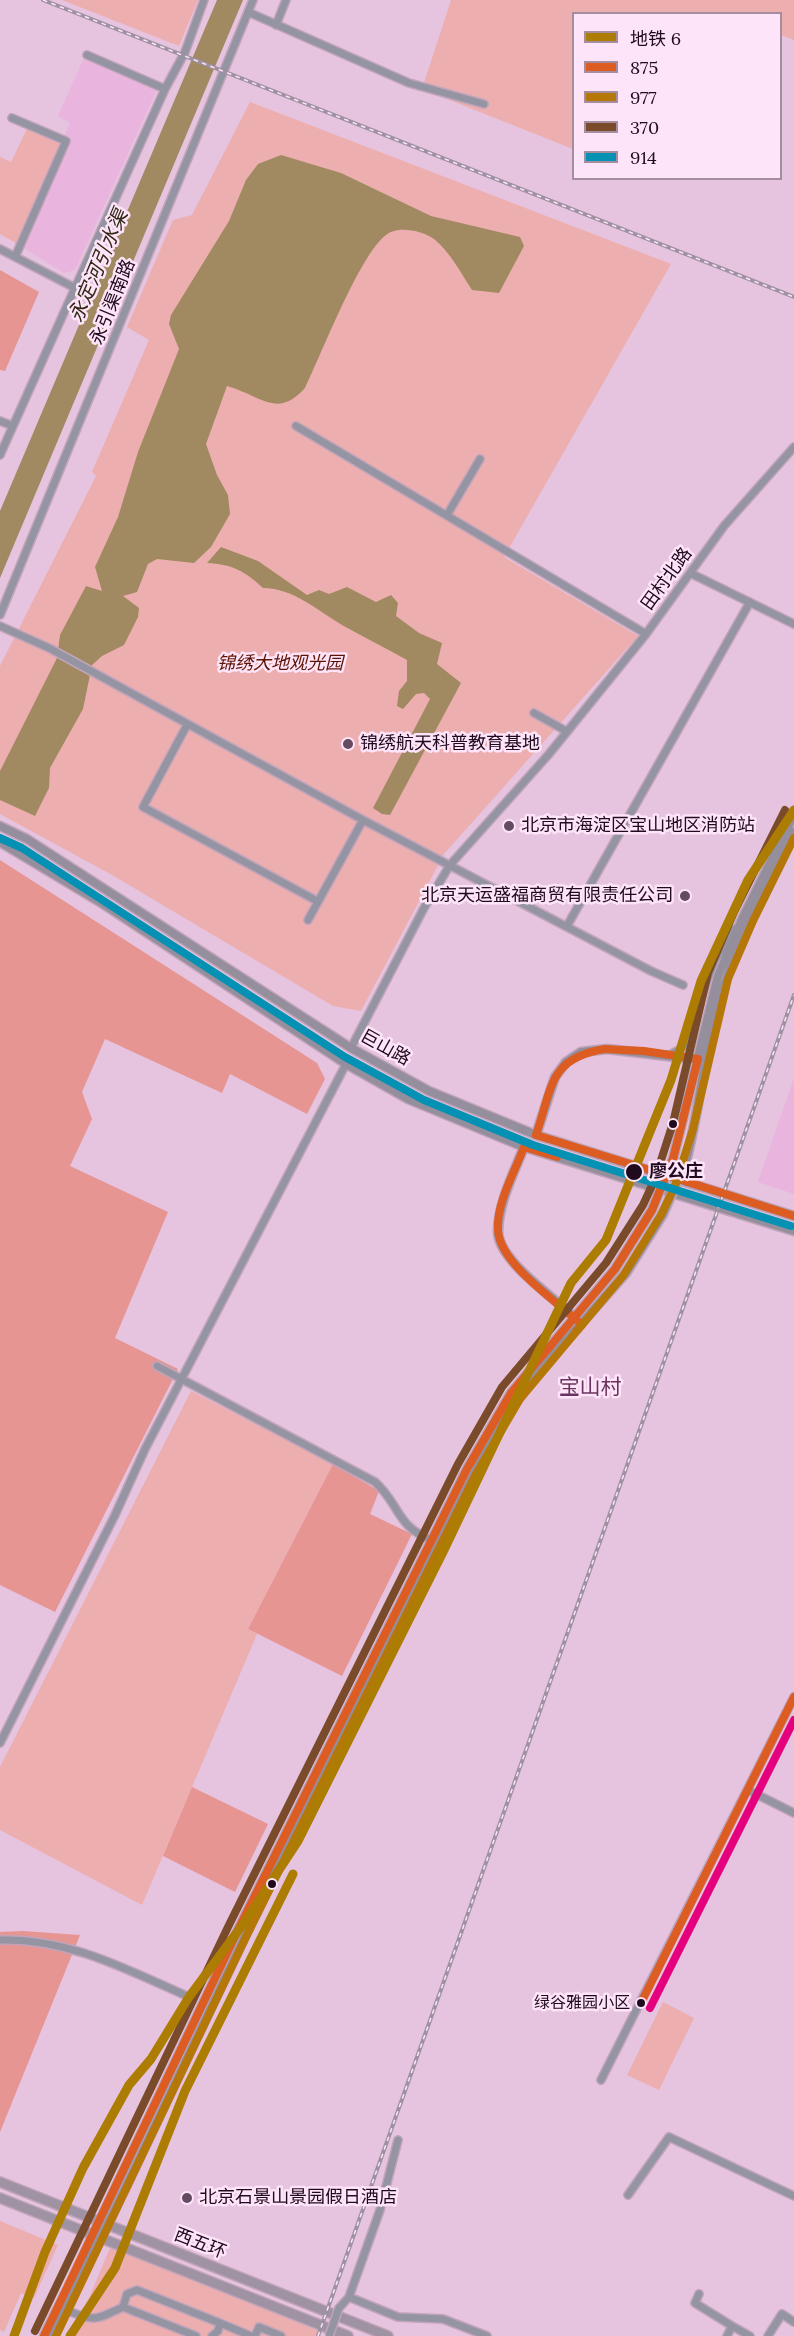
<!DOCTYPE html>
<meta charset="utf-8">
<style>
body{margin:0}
#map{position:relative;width:794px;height:2336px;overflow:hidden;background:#e6c3de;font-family:Lora,"Noto Sans SC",serif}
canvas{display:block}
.legend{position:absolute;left:572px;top:12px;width:210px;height:168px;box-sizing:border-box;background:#fee4f8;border:2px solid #a58da0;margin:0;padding:8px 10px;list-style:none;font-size:18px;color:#200a1d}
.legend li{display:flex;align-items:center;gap:12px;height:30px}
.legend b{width:30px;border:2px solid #a58da0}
</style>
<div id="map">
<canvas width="794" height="2336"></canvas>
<ul class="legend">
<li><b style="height:8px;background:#ac7c03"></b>地铁 6</li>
<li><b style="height:8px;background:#dd5c22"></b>875</li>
<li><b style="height:8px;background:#b67709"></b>977</li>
<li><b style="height:8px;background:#7a4b2a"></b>370</li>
<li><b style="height:8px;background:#0591b3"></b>914</li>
</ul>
</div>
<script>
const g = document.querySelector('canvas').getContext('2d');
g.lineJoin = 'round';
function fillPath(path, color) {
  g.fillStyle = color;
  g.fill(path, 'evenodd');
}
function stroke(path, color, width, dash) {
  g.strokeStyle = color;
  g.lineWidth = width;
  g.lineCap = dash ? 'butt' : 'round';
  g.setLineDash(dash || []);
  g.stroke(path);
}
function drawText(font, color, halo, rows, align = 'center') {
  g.font = font + ' Lora,"Noto Sans SC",serif';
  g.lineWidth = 5;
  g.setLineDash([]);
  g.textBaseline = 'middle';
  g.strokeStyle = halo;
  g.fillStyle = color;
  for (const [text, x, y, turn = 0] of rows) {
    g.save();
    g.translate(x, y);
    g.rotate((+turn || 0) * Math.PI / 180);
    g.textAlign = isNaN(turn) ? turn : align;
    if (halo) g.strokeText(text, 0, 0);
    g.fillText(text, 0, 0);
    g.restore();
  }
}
fillPath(new Path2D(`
 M84 58 157 90 75 270 64 273 16 243 70 123 58 116Z
 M794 1078V1194L758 1182Z`), '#e9b4dd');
fillPath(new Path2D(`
 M62 0H198L179 46Z
 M451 0H794V40L781 35 780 14H574L573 149 422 89Z
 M250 102 671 264 504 557 638 636 444 854 361 1011 333 1006 112 875 0 814V666L96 476 92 472 149 340 127 327 173 220 192 215Z
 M27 129 61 144 16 243 0 234V157L11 162Z
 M191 1391 333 1464 248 1629 257 1634 142 1905 0 1830V1767Z
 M663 2002 694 2018 659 2090 627 2075Z
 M0 2221 58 2245 34 2298 21 2293 4 2332 0 2330Z
 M112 2243 318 2331 316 2336H73Z`), '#edaeaf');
fillPath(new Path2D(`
 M0 270 39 292 5 371 0 370Z
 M0 860 317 1063 325 1079 307 1114 230 1074 222 1093 105 1039 82 1092 92 1119 70 1166 168 1212 115 1338 178 1369 55 1612 0 1585Z
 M333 1464 379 1491 370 1514 412 1534 342 1676 248 1629Z
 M192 1787 268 1824 235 1892 163 1856Z
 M23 1931 80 1935 0 2132V1932Z`), '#e69593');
fillPath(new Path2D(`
 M217 0H243L0 578V511Z
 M281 155 341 173 431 216 520 237 524 246 499 293 472 290C461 273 450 252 434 239 423 231 398 225 386 235 360 254 321 355 305 388 277 419 262 396 227 386L206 444 217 475 228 495 230 514 211 547 194 563 157 559 148 564 137 592 123 596 139 608 138 617 124 645 102 656 92 665 83 709 50 768 49 788 35 816 0 800V771L57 658 60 635 86 586 102 591 95 567 118 517 138 452 179 349 169 324 171 315 229 221 246 180 258 164Z
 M221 547 258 561 307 595 319 590 329 594 347 587 376 602 391 595 398 603 396 616 419 633 442 643 437 664 461 683 390 815 382 814 373 808 430 699 424 693 416 694 403 709 397 706 399 691 407 681V660C386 648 363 637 342 625 317 610 293 588 263 588 245 571 231 564 207 563Z`), '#a18a61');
const minor = new Path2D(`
 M248 12 409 83 484 104
 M276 25 286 0
 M165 89 185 52 204 0
 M12 118 66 141 15 257
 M0 249 75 288 165 89 87 55
 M0 421 13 426
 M296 426 646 634
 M0 455 75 288
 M447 515 480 459
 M690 573 794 624
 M0 615 253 0
 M0 626 49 648 363 820 651 971 683 985
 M534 713 566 731
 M187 725 143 807 317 901
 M308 920 363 820
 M567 926 750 602
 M351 1048 424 908 450 865 549 754 646 634 724 526 794 447
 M668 1056 682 1048 688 1041 699 1002 715 960 735 929
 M157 1366 375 1482C400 1504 396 1527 432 1540
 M0 1743 115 1515 145 1449 346 1064
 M748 1790 794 1813
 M0 1940C69 1938 128 1970 189 1997
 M601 2080 794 1697
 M628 2195 669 2137 794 2196
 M699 2294 695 2303 732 2326
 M349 2297 380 2210 398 2140
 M123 2307 127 2294 137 2290 220 2323 218 2331 212 2336
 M339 2308 349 2297 398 2317 443 2319 487 2336
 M66 2310C94 2322 96 2320 123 2307L196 2336
 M220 2323 251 2336
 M255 2336 259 2327 281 2336
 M727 2336 732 2326 750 2336
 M768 2336 782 2314 794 2322`);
const major = new Path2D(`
 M0 826 27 839 351 1048 429 1091 536 1135 794 1216
 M0 842 100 902 346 1064 408 1099 524 1147 794 1231
 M536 1135 555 1077 566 1062 581 1052 607 1049 701 1060
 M524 1147C514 1172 498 1204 498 1232 499 1262 556 1298 577 1320
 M673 1159 718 976 743 917 794 815
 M686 1161C700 1109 703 1055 718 1004 736 943 766 888 794 832
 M123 2172 237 1932 467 1469 511 1393 615 1269 652 1210
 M131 2176 295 1831 492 1438 534 1376 626 1273 663 1214
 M44 2336 69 2286
 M53 2336 76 2289`);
const highway = new Path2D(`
 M0 2182 388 2336
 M0 2198 348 2336`);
stroke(minor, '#c0a4ba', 10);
stroke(major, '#c0a4ba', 11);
stroke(highway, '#c0a4ba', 12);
stroke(minor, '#9494a2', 7);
stroke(major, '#948e9d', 8);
stroke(highway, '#9f93a3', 9);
const rail = new Path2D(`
 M43 0 794 297
 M318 2336 794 995`);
stroke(rail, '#9e91a2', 4);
stroke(rail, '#fee4f8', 1.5, [4.5]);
const minorBridge = new Path2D(`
 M329 2336 339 2308`);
const majorBridge = new Path2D(`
 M652 1210 673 1159
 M663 1214 686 1161
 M69 2286 123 2172
 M76 2289 131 2176`);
stroke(minorBridge, '#c0a4ba', 10, []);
stroke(majorBridge, '#c0a4ba', 11, []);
stroke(minorBridge, '#9494a2', 7);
stroke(majorBridge, '#948e9d', 8);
stroke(new Path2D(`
 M605 1049 644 1051 698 1059 673 1159 666 1175 536 1135C552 1089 548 1058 605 1049Z
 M557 1157 524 1147C515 1172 496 1203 498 1230 500 1265 558 1302 582 1325L576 1331
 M666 1175 794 1216
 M641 2003 794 1697
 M44 2336 237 1932 467 1469 511 1393 615 1269 652 1210 666 1175`), '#dd5c22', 8);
stroke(new Path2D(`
 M56 2336 246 1937 476 1474 520 1399 623 1276 661 1215 675 1186 693 1129 728 979 753 921 794 838`), '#b67709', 8);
stroke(new Path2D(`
 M35 2331 228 1927 458 1464 502 1387 606 1263 643 1205 655 1179 673 1123 708 973 734 912 785 810`), '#7a4b2a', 8);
stroke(new Path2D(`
 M0 838 22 848 345 1057 424 1100 533 1145 791 1226`), '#0591b3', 8);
stroke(new Path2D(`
 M650 2008 794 1720`), '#e5007d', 8);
stroke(new Path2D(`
 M14 2336 45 2252 83 2168 129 2085 151 2059 189 1997 244 1923 298 1841 444 1550 571 1283 606 1240 671 1080 701 981 748 880 794 810
 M70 2336 115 2268 185 2091 293 1874`), '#ac7c03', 9);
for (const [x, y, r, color] of [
 [348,744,6,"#654b61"],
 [509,826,6,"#654b61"],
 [685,896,6,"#654b61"],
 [673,1124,5,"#200a1d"],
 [634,1172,9,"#200a1d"],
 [272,1884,5,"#200a1d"],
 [641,2003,5,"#200a1d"],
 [187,2198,6,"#654b61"]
]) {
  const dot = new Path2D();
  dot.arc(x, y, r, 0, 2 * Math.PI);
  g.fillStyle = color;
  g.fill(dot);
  stroke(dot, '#fee4f8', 2);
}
drawText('16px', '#200a1d', '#fee4f8', [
 ["绿谷雅园小区",630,2003]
], 'right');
drawText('18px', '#200a1d', '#fee4f8', [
 ["永引渠南路",113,302,-68],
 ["田村北路",667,579,-54],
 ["巨山路",385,1048,29],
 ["西五环",200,2244,21]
]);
drawText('italic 18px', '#5e1403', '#fee4f8', [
 ["锦绣大地观光园",280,664]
]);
drawText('18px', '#200a1d', '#fee4f8', [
 ["锦绣航天科普教育基地",360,744],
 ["北京市海淀区宝山地区消防站",521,826],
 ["北京天运盛福商贸有限责任公司",673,896,"right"],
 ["北京石景山景园假日酒店",199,2198]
], 'left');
drawText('bold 18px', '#200a1d', '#fee4f8', [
 ["廖公庄",649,1172]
], 'left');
drawText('italic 20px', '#2f2913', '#fee4f8', [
 ["永定河引水渠",99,266,-67]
]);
drawText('21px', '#68335e', '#fee4f8', [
 ["宝山村",590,1388]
]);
</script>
